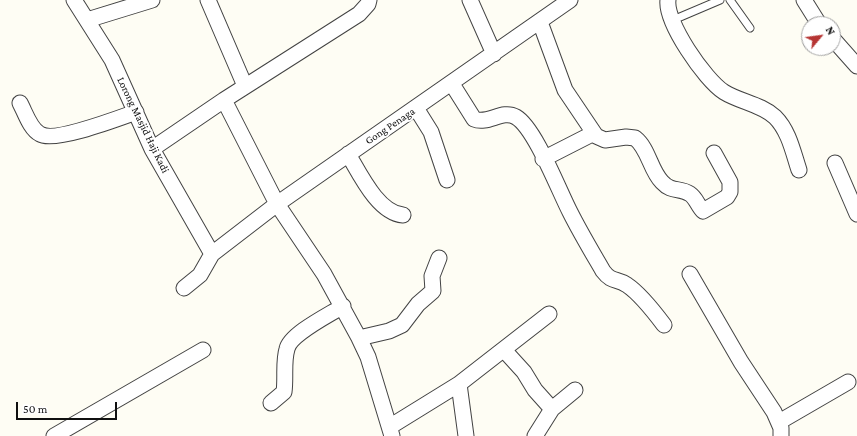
<!DOCTYPE html>
<style>
body{margin:0}
#map{position:relative;width:857px;height:436px;overflow:hidden;background:#fefdf4;font-family:"Crimson Pro",serif}
canvas{display:block}
.north{position:absolute;left:801px;top:16px;width:40px;height:40px;box-sizing:border-box;background:#fff;border:1px solid #9f9f9f;border-radius:50%;rotate:61deg;font-size:11px;font-weight:700;line-height:16px;text-align:center;color:#101010}
.north::after{content:'';display:block;margin:auto;width:14px;height:18px;background:#b63533;clip-path:polygon(50% 0,100% 100%,50% 72%,0 100%)}
.scale{position:absolute;left:16px;top:402px;width:101px;height:18px;box-sizing:border-box;border:2px solid #101010;border-top:0;padding-left:5px;font-size:12px;line-height:14px;white-space:nowrap;color:#101010;-webkit-text-stroke:3px #fff;paint-order:stroke}
</style>
<div id="map">
<canvas width="857" height="436"></canvas>
<div class="north">N</div>
<div class="scale">50 m</div>
</div>
<script>
const g = document.querySelector('canvas').getContext('2d');
g.lineJoin = 'round';
function stroke(path, color, width, dash) {
  g.strokeStyle = color;
  g.lineWidth = width;
  g.lineCap = dash ? 'butt' : 'round';
  g.setLineDash(dash || []);
  g.stroke(path);
}
function drawText(font, color, halo, rows, align = 'center') {
  g.font = font + ' "Crimson Pro",serif';
  g.lineWidth = 4;
  g.setLineDash([]);
  g.textBaseline = 'middle';
  g.strokeStyle = halo;
  g.fillStyle = color;
  for (const [text, x, y, turn = 0] of rows) {
    g.save();
    g.translate(x, y);
    g.rotate((+turn || 0) * Math.PI / 180);
    g.textAlign = isNaN(turn) ? turn : align;
    if (halo) g.strokeText(text, 0, 0);
    g.fillText(text, 0, 0);
    g.restore();
  }
}
const service = new Path2D(`
 M730 0 750 28
 M673 20 720 0`);
const minor = new Path2D(`
 M74 0 112 60 152 149 212 254
 M208 0 245 86
 M369 0 368 4 359 14 224 100 277 204 324 274 359 338 368 357 392 436
 M470 0 494 54
 M668 0C665 22 705 80 724 92 740 102 761 104 775 117 789 131 793 152 799 170
 M804 0 819 24
 M87 20 152 0
 M540 22 565 90 596 136 605 140 626 137 635 138C649 149 650 170 662 182 672 193 680 187 690 194 696 198 698 206 703 211L727 197 730 192V182L714 153
 M833 39 857 66
 M452 84 474 119C488 125 502 109 516 117 535 128 559 191 570 212 580 232 592 252 603 271 612 283 617 278 627 285 639 293 655 313 664 325
 M20 103C25 112 30 129 40 134 54 143 119 118 136 112
 M416 108 431 132 447 180
 M152 149 224 100
 M348 154C360 174 378 213 403 215
 M543 159 594 133
 M835 163 857 214
 M690 274 741 362 774 412 781 428V436
 M184 288 200 275 212 254 277 204 570 0
 M359 338 389 331 402 325 418 304 433 291 432 276 439 258
 M504 350 524 372 535 390 552 409 575 390
 M459 384 466 436
 M271 403 284 392C286 378 283 362 287 349 290 334 329 315 343 306
 M779 422 848 382
 M391 426 459 384 549 314
 M54 436 203 350
 M535 436 552 409`);
stroke(service, '#434343', 9);
stroke(minor, '#434343', 17);
stroke(service, '#fff', 7);
stroke(minor, '#fff', 15);
drawText('11px', '#101010', '#fff', [
 ["Lorong Masjid Haji Kadi",143,125,64],
 ["Gong Penaga",390,126,-34]
]);
</script>
